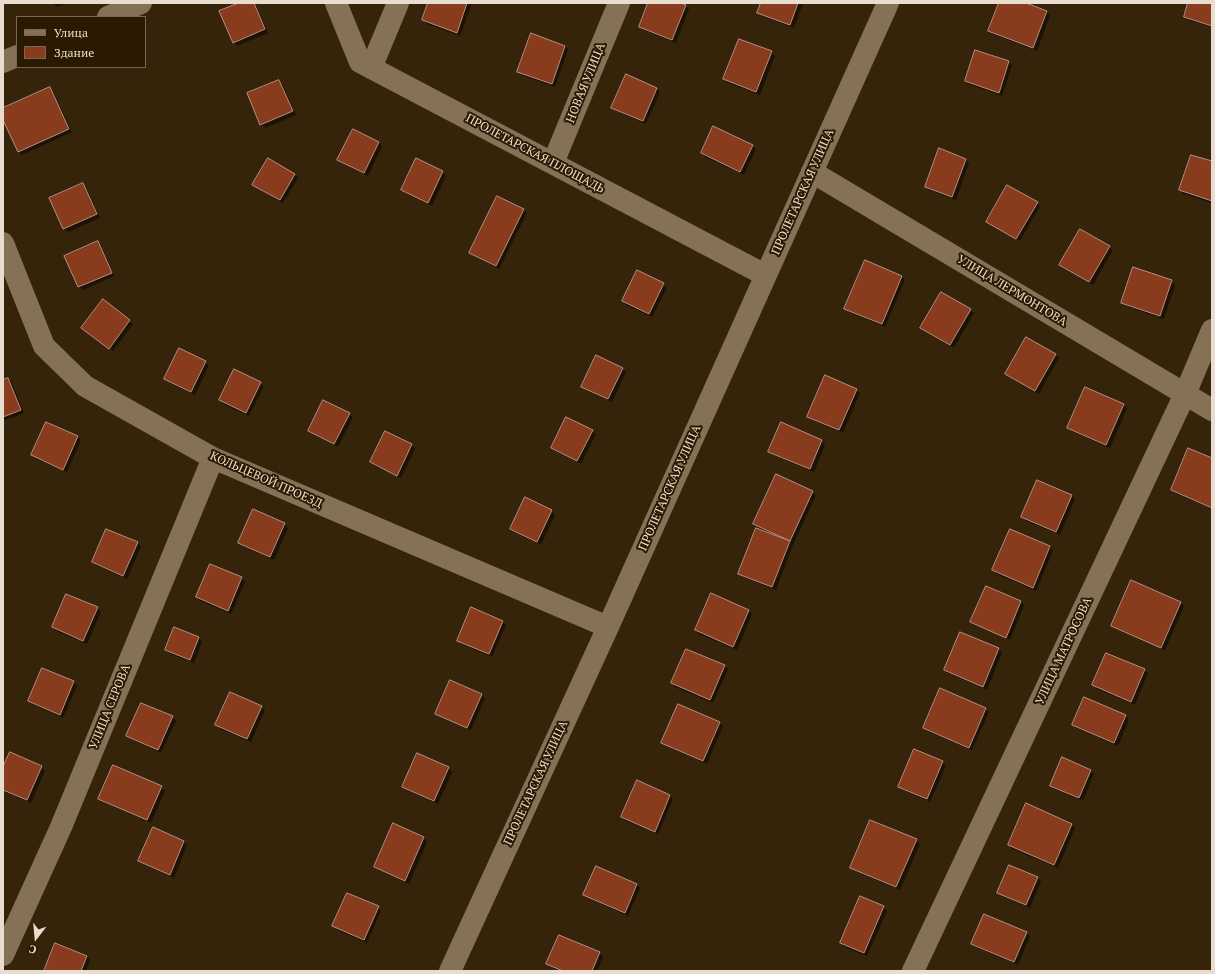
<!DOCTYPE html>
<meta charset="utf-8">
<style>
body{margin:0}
#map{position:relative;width:1215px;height:974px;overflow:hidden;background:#352409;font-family:"PT Serif",serif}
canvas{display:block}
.frame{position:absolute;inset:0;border:4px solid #e8ddce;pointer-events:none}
.legend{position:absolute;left:16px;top:16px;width:130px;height:52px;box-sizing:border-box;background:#2a1a01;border:1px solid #766853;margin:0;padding:5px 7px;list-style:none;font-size:12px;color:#e8ddce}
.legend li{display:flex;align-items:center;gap:8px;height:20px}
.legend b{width:20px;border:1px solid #766853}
.north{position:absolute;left:16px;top:918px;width:40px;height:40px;-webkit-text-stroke:3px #2a1a01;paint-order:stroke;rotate:196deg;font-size:11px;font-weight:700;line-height:16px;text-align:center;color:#e8ddce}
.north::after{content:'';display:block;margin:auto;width:14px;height:18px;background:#e8ddce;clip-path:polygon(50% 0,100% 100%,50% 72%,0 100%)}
</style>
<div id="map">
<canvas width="1215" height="974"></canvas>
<div class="frame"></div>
<ul class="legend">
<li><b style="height:5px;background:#857156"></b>Улица</li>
<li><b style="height:11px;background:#893b1e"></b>Здание</li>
</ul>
<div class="north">С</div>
</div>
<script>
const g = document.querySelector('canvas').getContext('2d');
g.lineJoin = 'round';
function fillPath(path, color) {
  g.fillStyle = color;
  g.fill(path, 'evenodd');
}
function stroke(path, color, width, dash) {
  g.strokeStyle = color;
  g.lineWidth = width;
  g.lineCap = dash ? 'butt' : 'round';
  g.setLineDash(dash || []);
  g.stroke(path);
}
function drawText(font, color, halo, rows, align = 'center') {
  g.font = font + ' "PT Serif",serif';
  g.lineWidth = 4;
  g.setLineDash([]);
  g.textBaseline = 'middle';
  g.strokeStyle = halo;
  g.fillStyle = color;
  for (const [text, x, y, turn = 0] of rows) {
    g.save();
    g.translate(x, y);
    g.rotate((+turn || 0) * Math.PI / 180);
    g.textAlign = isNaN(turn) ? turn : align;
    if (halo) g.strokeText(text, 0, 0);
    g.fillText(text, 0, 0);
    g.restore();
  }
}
fillPath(new Path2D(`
 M53 3H67L57 7Z
 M242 3H255L268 33 237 46 233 42Z
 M429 3H472L460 36 427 24 423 20Z
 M649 3H679L686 6 689 9 676 43 644 30 640 27Z
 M762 3H803L794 28 762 16 758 12Z
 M1000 3H1023L1047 11 1050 15 1037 51 993 34 989 31Z
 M1189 3H1212V27L1189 20 1185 16Z
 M531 34 565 46 568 50 555 87 521 75 518 72Z
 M771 52 775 56 760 95 728 83 724 79Z
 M1009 62 1012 65 1002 96 969 84 966 81Z
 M626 75 657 89 660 92 646 124 616 111 612 107Z
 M279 81 283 85 296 115 265 128 261 124Z
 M50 88 53 91 72 132 22 155 19 152 3 118V109Z
 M379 142 382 146 368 176 342 163 339 160Z
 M752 146 756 149 744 175 705 157 702 153Z
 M417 159 443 172 446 176 432 206 406 193 402 189Z
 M966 160 969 163 956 200 929 190 926 187Z
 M1212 162V203L1184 194 1180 190Z
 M294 174 298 178 283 203 257 188 254 185Z
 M83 184 86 187 100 218 68 232 64 228Z
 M1037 203 1040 206 1020 241 991 225 988 222Z
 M524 210 527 213 499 269 474 256 470 253Z
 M97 242 101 246 114 276 83 290 79 287 66 257Z
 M1109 247 1113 250 1093 285 1064 269 1060 265Z
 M866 261 902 276 905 280 885 327 849 312 845 308Z
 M1171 281 1175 285 1164 319 1126 306 1123 303Z
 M663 284 667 288 652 317 626 305 623 301Z
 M103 301 133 324 113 351 86 331Z
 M970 309 974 313 954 348 925 331 921 328Z
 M1026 338 1055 355 1059 358 1039 394 1010 377 1006 374Z
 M206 362 209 365 195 395 169 382 165 379Z
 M622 369 626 372 612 402 586 390 582 386Z
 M8 379 12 383 24 413 3 421V381Z
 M260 383 264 386 249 416 223 404 220 400Z
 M856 390 860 393 843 433 812 420 809 416Z
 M1123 404 1127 408 1110 448 1072 431 1068 428Z
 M349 414 353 417 338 447 312 434 309 431Z
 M781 424 822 441 825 445 814 472 773 455 769 452Z
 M592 431 596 434 581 464 555 451 552 448Z
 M386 433 412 445 415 449 401 478 375 466 371 462Z
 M77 436 81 440 67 472 36 459 32 455Z
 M1212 459V509L1175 493 1172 490Z
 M812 492 816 495 793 545 776 590 743 577 739 574 768 532 757 527 754 524Z
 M1072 495 1075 499 1060 535 1026 521 1023 517Z
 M526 498 552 511 555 515 541 545 515 532 511 528Z
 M284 524 288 528 274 560 243 546 239 543Z
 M107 530 138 543 141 547 127 579 96 565 93 562Z
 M1010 530 1050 547 1053 551 1036 591 997 574 993 570Z
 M211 565 242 578 245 582 231 614 200 601 197 597Z
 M986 587 1021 602 1024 605 1010 640 975 625 971 622Z
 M67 595 98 608 101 612 87 644 56 631 53 627Z
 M1180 602 1184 606 1165 650 1116 629 1112 626Z
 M749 611 752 614 737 650 699 634 696 630Z
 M503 622 506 625 492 657 461 644 458 640Z
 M175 629 199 638 202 642 194 663 170 654 166 650Z
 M961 633 999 649 1002 653 987 690 948 673 945 670Z
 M724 666 728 669 713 703 675 687 672 683Z
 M43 669 74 682 77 686 63 718 32 704 29 701Z
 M1144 670 1148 673 1135 705 1097 689 1094 685Z
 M481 695 485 698 471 730 440 717 436 713Z
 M1084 698 1126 716 1129 720 1118 746 1076 728 1073 725Z
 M261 706 265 710 251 742 220 729 216 725Z
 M985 709 989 712 972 750 927 731 924 728Z
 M172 717 176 721 161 753 131 739 127 736Z
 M719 723 723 726 707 764 666 746 662 743Z
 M942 762 946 766 930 802 903 790 899 787Z
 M41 767 45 771 31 803 3 791V770Z
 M448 768 452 772 438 804 407 790 404 787Z
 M1090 771 1094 774 1083 801 1054 789 1051 785Z
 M161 787 165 791 151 823 103 802 99 798Z
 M670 796 673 799 658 834 626 821 622 817Z
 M1072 824 1075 828 1058 868 1012 849 1009 845Z
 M393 825 424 838 427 842 409 884 378 870 375 867Z
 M153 828 184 842 187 845 174 878 143 864 139 860Z
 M916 840 920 844 900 890 855 871 851 868Z
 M1038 878 1041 881 1030 908 1002 896 998 893Z
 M637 884 640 888 628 916 588 898 585 895Z
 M378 907 381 911 367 943 337 930 333 926Z
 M883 907 887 911 867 956 844 947 841 943Z
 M1026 933 1030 936 1018 965 976 947 972 944Z
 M559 936 600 953 603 957 597 971H560L551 967 547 964Z
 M56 944 87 956 90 960 86 971H45Z`), '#0007');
const building = new Path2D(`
 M239 3H254L265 29 233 43 219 11Z
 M428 3H467L457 33 422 20Z
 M648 3H681L686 5 672 40 639 27Z
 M761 3H798L790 25 757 13Z
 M999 3H1026L1047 11 1033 48 988 31Z
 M1188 3H1212V26L1184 17Z
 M531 33 565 46 552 84 517 72Z
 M739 39 772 51 756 92 723 79Z
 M975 50 1009 61 999 93 965 81Z
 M626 74 657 88 643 121 611 108Z
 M279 80 293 111 260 125 247 93Z
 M50 87 69 129 18 152 3 120V108Z
 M713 126 753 145 740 172 701 153Z
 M353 129 379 142 364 173 337 160Z
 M939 148 966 159 952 197 925 187Z
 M1191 155 1212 161V201L1179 190Z
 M268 158 295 174 280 200 252 185Z
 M416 158 443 171 428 203 401 190Z
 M83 183 97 214 63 229 49 198Z
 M1007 185 1038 202 1016 239 986 222Z
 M497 196 524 209 496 266 469 253Z
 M1080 229 1110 246 1089 282 1059 265Z
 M98 241 112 273 78 287 64 256Z
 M865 260 902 276 882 324 844 309Z
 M1133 267 1172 280 1160 316 1121 303Z
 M637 270 664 283 649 314 622 301Z
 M941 292 971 309 950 345 920 328Z
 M103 299 130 320 109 349 81 328Z
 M1026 337 1056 354 1035 391 1005 374Z
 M179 348 206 361 191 392 164 379Z
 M596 355 623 368 608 399 581 387Z
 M234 369 261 382 246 413 219 400Z
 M825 375 857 389 839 430 807 417Z
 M8 378 21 410 3 417V380Z
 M1085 387 1124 404 1106 445 1067 428Z
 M323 400 350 413 334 444 308 431Z
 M566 417 593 430 577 461 551 448Z
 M46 422 78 436 63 470 31 455Z
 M781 422 822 440 810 469 768 452Z
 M385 431 412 444 397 476 370 462Z
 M1188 448 1212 458V508L1171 490Z
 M776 474 813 491 790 541 753 524Z
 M1037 480 1072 495 1056 532 1021 517Z
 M525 497 552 510 537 542 510 529Z
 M253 509 285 523 270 557 238 543Z
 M756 528 790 541 772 587 738 574Z
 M106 529 138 542 123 576 92 562Z
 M1010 529 1050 546 1033 588 992 570Z
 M210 564 242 577 228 611 196 597Z
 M1131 580 1181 602 1161 648 1111 626Z
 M986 586 1021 601 1006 638 970 622Z
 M711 593 749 610 733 647 695 630Z
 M66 594 98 607 83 641 52 627Z
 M471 607 503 621 489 654 457 641Z
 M174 627 199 637 190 660 165 650Z
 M960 632 999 648 983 687 944 670Z
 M686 649 725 665 710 700 671 683Z
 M1106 653 1145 669 1131 702 1092 685Z
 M42 668 74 681 60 715 28 701Z
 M450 680 482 694 467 728 435 714Z
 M940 688 986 708 969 748 923 728Z
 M230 692 262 706 247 739 215 725Z
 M1084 697 1126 715 1114 743 1072 725Z
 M141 703 173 716 158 750 126 736Z
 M678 704 720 722 703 761 661 743Z
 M914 749 943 761 927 799 898 787Z
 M10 752 42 766 27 800 3 790V767Z
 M417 753 449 767 434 801 402 787Z
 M1062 757 1091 770 1079 798 1050 786Z
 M113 765 162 786 147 820 98 799Z
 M637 780 670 795 655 832 621 817Z
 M1026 803 1072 824 1054 865 1008 845Z
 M870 820 917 839 896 887 850 868Z
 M393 823 424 837 405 881 374 867Z
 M153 827 184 841 170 875 138 861Z
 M1009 865 1038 877 1026 905 997 893Z
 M596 866 637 884 625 913 583 895Z
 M347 893 379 906 364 940 332 926Z
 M860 896 884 906 864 953 840 943Z
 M984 914 1027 932 1014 962 971 944Z
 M559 935 600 952 592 971H563L546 964Z
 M55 943 87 956 81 971H44Z`);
fillPath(building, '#893b1e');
stroke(building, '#b49083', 1);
stroke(new Path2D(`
 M336 3 360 62 765 275
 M108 17 141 3
 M3 62 17 56
 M371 68 398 3
 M553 163 619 3
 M812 172 1212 410
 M3 243 44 346 85 386 213 458 608 627
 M3 955 61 827 213 458
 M913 971 1185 394 1212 330`), '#857156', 22);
stroke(new Path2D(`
 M450 971 608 627 888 3`), '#857156', 22);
drawText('12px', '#e8ddce', '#2a1a01', [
 ["НОВАЯ УЛИЦА",586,83,-68],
 ["ПРОЛЕТАРСКАЯ ПЛОЩАДЬ",535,154,28],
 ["ПРОЛЕТАРСКАЯ УЛИЦА",803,192,-66],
 ["УЛИЦА ЛЕРМОНТОВА",1012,291,31],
 ["КОЛЬЦЕВОЙ ПРОЕЗД",266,480,24],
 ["ПРОЛЕТАРСКАЯ УЛИЦА",670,488,-66],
 ["УЛИЦА МАТРОСОВА",1064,651,-65],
 ["УЛИЦА СЕРОВА",110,707,-68],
 ["ПРОЛЕТАРСКАЯ УЛИЦА",536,783,-65]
]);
</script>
